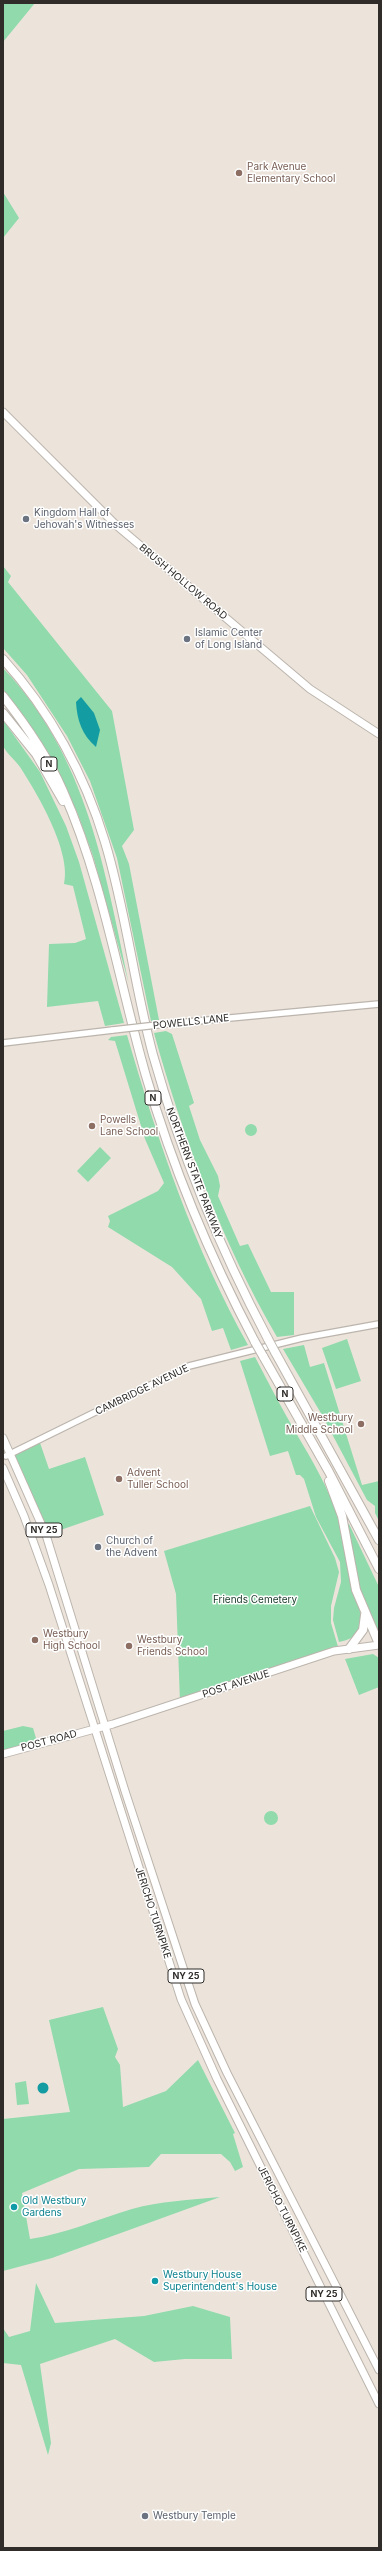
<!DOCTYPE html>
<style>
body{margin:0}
#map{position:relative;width:382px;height:2551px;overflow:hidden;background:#ece4db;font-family:Inter,sans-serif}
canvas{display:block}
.frame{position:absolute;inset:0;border:4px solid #2f2c29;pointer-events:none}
</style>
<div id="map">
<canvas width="382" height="2551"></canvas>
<div class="frame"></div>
</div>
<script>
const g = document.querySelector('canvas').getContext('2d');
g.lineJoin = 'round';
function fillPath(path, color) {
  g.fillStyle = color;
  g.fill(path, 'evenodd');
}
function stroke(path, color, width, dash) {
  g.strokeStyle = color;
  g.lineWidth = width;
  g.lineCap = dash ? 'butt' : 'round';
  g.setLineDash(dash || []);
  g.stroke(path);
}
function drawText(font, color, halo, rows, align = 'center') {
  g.font = font + ' Inter,sans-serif';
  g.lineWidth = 3;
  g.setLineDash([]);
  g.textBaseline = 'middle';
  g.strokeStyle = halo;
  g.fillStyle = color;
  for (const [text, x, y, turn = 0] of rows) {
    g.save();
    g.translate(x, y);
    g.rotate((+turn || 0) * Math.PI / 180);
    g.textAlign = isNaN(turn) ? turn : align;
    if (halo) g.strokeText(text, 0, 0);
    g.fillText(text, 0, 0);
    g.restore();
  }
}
fillPath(new Path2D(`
 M3 3H35L3 42Z
 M3 192 19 218 3 238Z
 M3 566 11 576 8 582 112 711 134 830 122 846 129 864 159 1020 151 1021 117 858 90 781 67 736 27 675 3 648Z
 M3 668C87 756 105 870 129 984L93 856 77 812 53 762 29 724 3 689Z
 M3 720 40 772 66 826 79 862 124 1023 105 1026 98 1001 47 1007 49 944 75 943 86 939 73 886 64 884C72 852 37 793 20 767 15 760 5 752 3 745 1 738 3 727 3 720Z
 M166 1031 172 1034 194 1103 189 1106 200 1140 218 1176 220 1186 218 1196 240 1246 248 1244 271 1292H294V1335L277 1337C222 1242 183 1138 154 1033Z
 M127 1035C158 1142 194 1248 248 1345L231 1350 223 1328 212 1331 201 1299 172 1267 108 1227 110 1221 108 1216 158 1191 164 1183 145 1139 115 1041 108 1040 111 1037Z
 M245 1130a6 6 0 1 1 12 0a6 6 0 1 1-12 0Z
 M100 1147 111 1158 88 1182 77 1171Z
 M347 1339 361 1381 336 1389 322 1348Z
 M304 1345 310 1367 324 1363 362 1485 379 1481V1521L375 1513V1506L367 1500 322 1415 283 1349Z
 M255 1357C268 1382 281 1407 296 1433 312 1460 328 1487 338 1517 345 1538 345 1561 351 1582 357 1606 376 1635 339 1642L333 1620 334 1608 341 1582 340 1562 316 1517 304 1479 300 1475H296L288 1451 270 1456 240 1361Z
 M39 1440 49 1469 85 1457 104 1515 46 1535 11 1454Z
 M310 1506 335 1558 339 1572 331 1606V1623L339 1650 180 1702 176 1594 164 1551Z
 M345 1524H349L379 1587V1634L364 1606Z
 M373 1654 379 1658V1687L359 1695 345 1659Z
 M23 1726 33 1728 38 1745 3 1754V1731Z
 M264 1818a7 7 0 1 1 14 0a7 7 0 1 1-14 0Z
 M103 2007 118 2049 115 2057 120 2065 123 2107 166 2091 198 2060 235 2133 233 2134 243 2167 235 2171 230 2162 221 2154H161L149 2167 79 2169 22 2193 30 2239C65 2234 98 2219 132 2209 160 2201 190 2200 220 2197L52 2258 3 2271V2119L70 2112 49 2020Z
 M26 2081 29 2104 17 2105 15 2083Z
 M36 2283 55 2323 144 2316 193 2306 230 2317 232 2359H185L154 2362 115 2339 40 2364 51 2443 48 2455 21 2365 3 2363V2328L9 2337 30 2331Z`), '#90daac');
fillPath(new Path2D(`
 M81 697 94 713 100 730 96 747C82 735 77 720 76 702Z
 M37.5 2088a5.5 5.5 0 1 1 11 0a5.5 5.5 0 1 1-11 0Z`), '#149ca3');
const tertiary = new Path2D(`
 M166 1024 379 1004
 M3 1043 113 1030
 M6 1456 189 1366 302 1338 379 1324`);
const secondary = new Path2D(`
 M3 412 116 525 310 689 379 734
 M3 1754 113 1724 334 1651 379 1645`);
const primary = new Path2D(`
 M3 1438 46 1535 125 1791 195 2004 227 2073 379 2370
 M3 1468 24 1516 49 1585 181 1999 217 2079 379 2404`);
const motorway = new Path2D(`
 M3 659C50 711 85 775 105 842 126 911 134 985 153 1055 181 1154 220 1249 268 1339
 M3 696C26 725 48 757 63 791 103 881 119 982 146 1076 173 1169 210 1257 255 1342
 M3 713 36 754 63 801
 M275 1352 379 1540
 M263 1356 329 1472 379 1569
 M329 1481 342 1516 356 1590 379 1644
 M349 1649 363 1630 365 1615`);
stroke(tertiary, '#bcb5ad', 8);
stroke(secondary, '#bcb5ad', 9);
stroke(primary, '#bcb5ad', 9);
stroke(motorway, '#bcb5ad', 10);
stroke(tertiary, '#fff', 5.5);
stroke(secondary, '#fff', 7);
stroke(primary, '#fff', 7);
stroke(motorway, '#fff', 8);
const tertiaryBridge = new Path2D(`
 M113 1030 166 1024`);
const motorwayBridge = new Path2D(`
 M268 1339 275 1352
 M255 1342 263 1356`);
stroke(tertiaryBridge, '#bcb5ad', 8, []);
stroke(motorwayBridge, '#bcb5ad', 10, []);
stroke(tertiaryBridge, '#fff', 5.5);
stroke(motorwayBridge, '#fff', 8);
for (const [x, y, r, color] of [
 [239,173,4,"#8d6e63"],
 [26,519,4,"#6b7280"],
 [187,639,4,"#6b7280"],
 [92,1126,4,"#8d6e63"],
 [361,1424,4,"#8d6e63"],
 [119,1479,4,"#8d6e63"],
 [98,1547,4,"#6b7280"],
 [35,1640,4,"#8d6e63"],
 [129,1646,4,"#8d6e63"],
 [14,2207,4,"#0f9aa8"],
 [155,2281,4,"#0f9aa8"],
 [145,2516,4,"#6b7280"]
]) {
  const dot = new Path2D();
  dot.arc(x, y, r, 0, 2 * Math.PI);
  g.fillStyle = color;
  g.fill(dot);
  stroke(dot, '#fff', 1.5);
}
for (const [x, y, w] of [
 [49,764,16],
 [153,1098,16],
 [285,1394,16],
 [44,1530,36],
 [186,1976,36],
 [324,2294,36]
]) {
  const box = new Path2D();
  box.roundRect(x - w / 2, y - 7, w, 14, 3);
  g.fillStyle = '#fff';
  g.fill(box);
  stroke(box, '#2f2c29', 1);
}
drawText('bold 9px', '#2f2c29', null, [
 ["N",49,764],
 ["N",153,1098],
 ["N",285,1394],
 ["NY 25",44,1530],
 ["NY 25",186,1976],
 ["NY 25",324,2294]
]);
drawText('10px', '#785e54', '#fff', [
 ["Park Avenue",247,167],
 ["Elementary School",247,179],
 ["Powells",100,1120],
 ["Lane School",100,1132],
 ["Westbury",353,1418,"right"],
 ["Middle School",353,1430,"right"],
 ["Advent",127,1473],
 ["Tuller School",127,1485],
 ["Westbury",43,1634],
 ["High School",43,1646],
 ["Westbury",137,1640],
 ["Friends School",137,1652]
], 'left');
drawText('10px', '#5b616d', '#fff', [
 ["Kingdom Hall of",34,513],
 ["Jehovah's Witnesses",34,525],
 ["Islamic Center",195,633],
 ["of Long Island",195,645],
 ["Church of",106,1541],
 ["the Advent",106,1553],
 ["Westbury Temple",153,2516]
], 'left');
drawText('10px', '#2f2c29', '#fff', [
 ["BRUSH HOLLOW ROAD",183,582,40],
 ["POWELLS LANE",191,1022,-6],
 ["NORTHERN STATE PARKWAY",194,1173,69],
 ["CAMBRIDGE AVENUE",142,1390,-26],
 ["POST AVENUE",236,1684,-18],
 ["POST ROAD",49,1741,-15],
 ["JERICHO TURNPIKE",153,1913,72],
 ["JERICHO TURNPIKE",282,2209,63]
]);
drawText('10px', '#163825', '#fff', [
 ["Friends Cemetery",255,1600]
]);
drawText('10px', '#0d838f', '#fff', [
 ["Old Westbury",22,2201],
 ["Gardens",22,2213],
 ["Westbury House",163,2275],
 ["Superintendent's House",163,2287]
], 'left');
</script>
